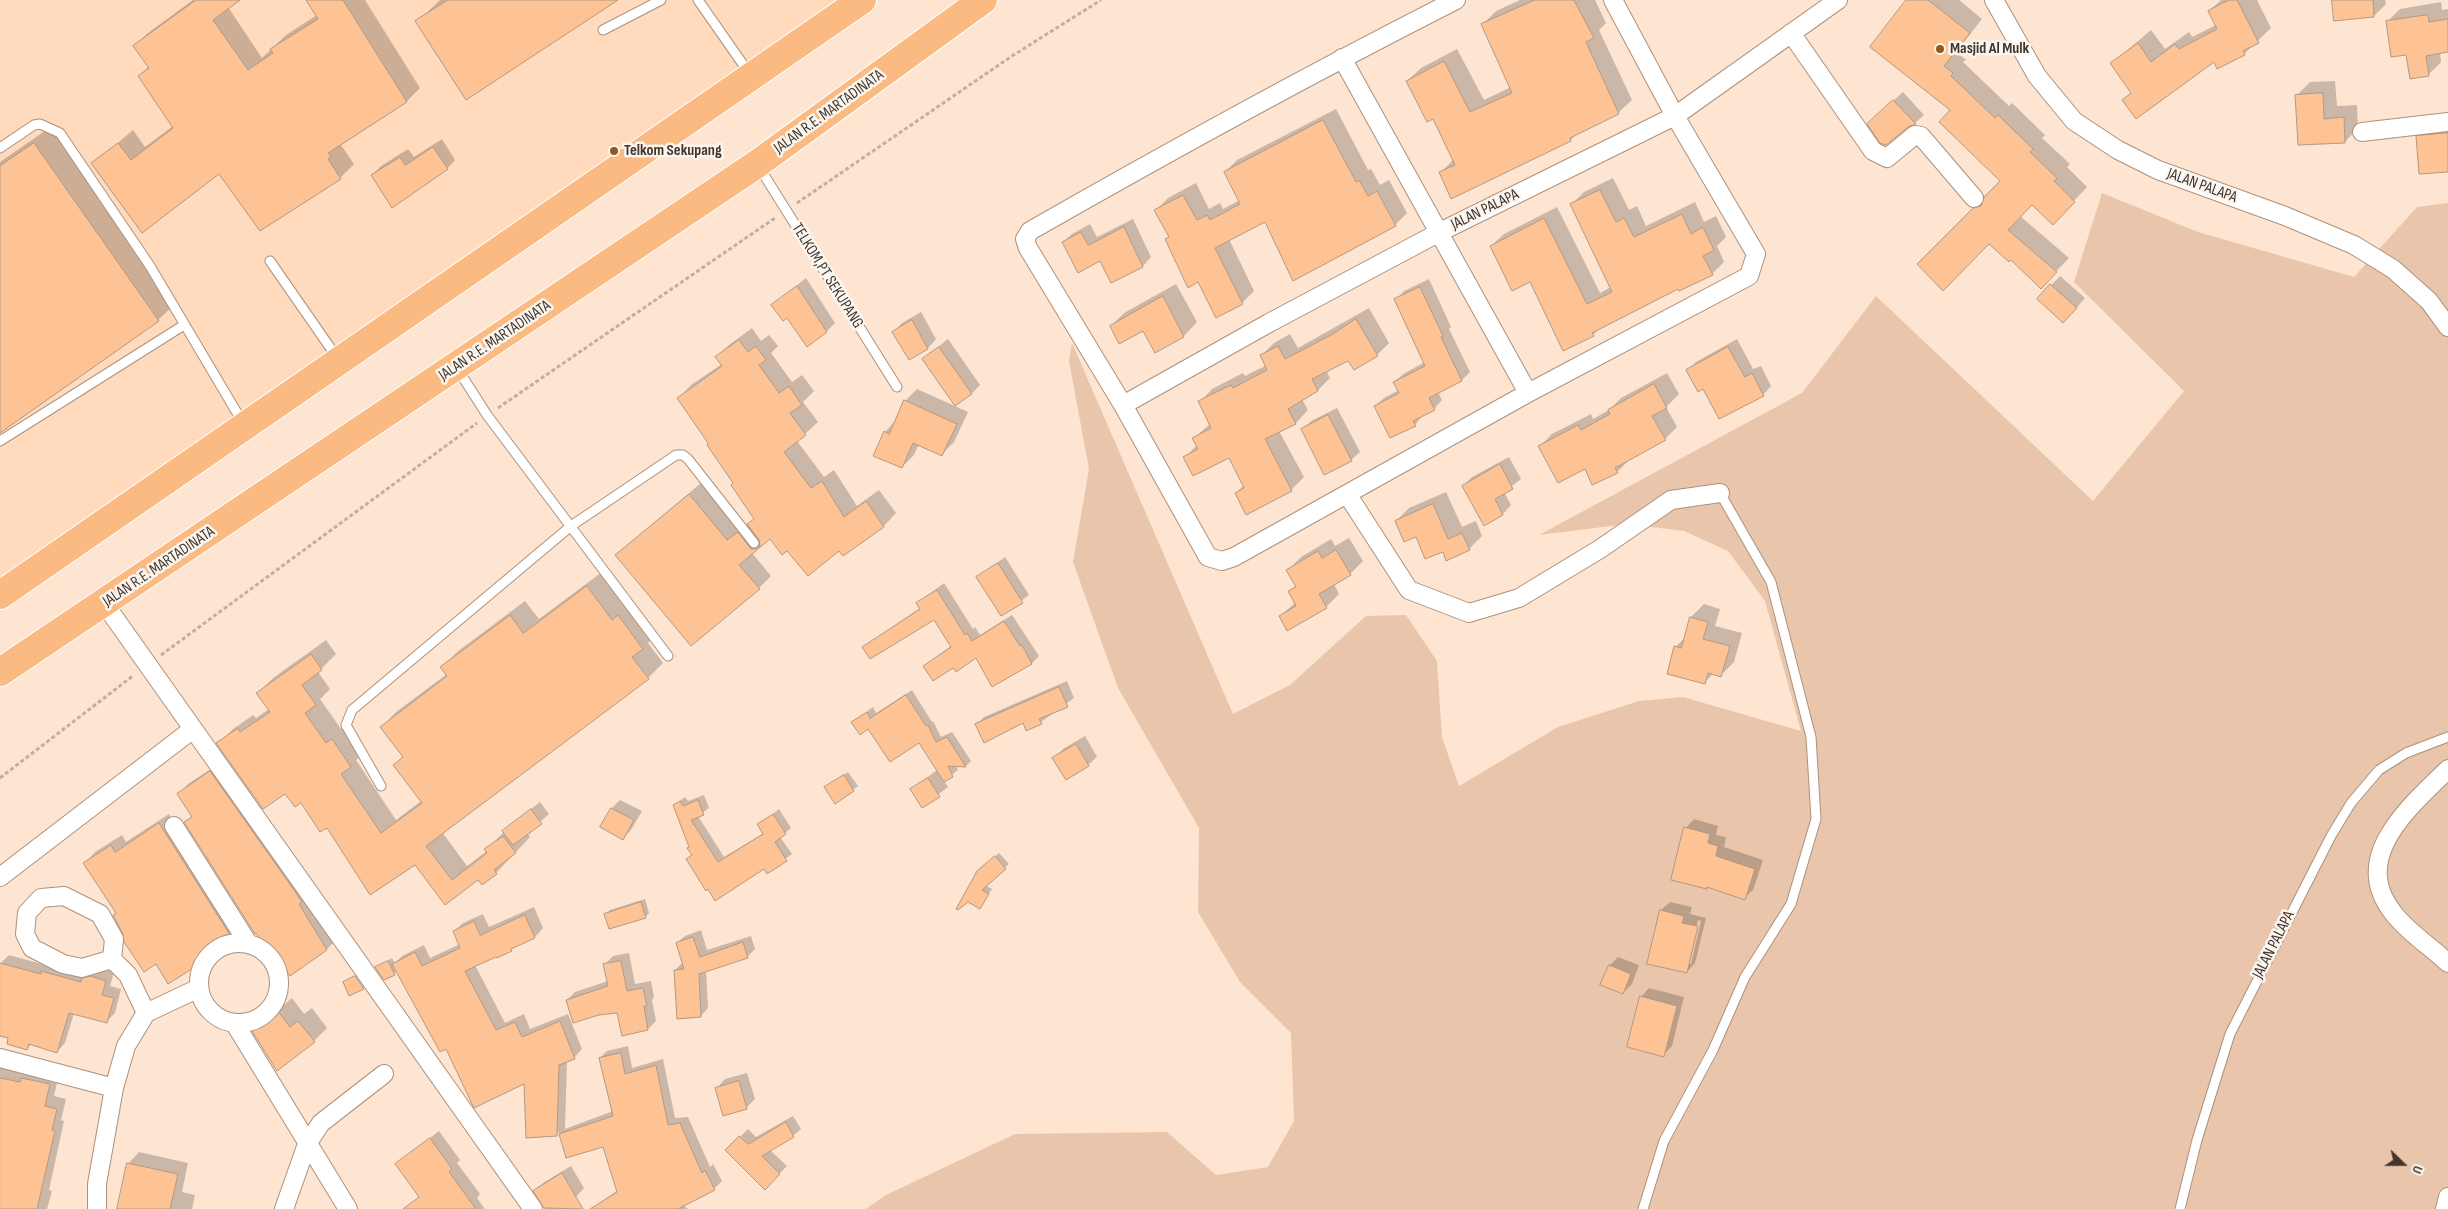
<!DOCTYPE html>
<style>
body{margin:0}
#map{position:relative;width:2448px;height:1209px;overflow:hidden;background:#fde5d2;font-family:"Sofia Sans Condensed",sans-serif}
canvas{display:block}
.north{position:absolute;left:2378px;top:1139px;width:50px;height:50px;-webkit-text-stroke:4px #fcf6f1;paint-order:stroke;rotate:112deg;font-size:14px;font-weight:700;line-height:20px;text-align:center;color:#42362d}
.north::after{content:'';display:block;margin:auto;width:18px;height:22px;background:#42362d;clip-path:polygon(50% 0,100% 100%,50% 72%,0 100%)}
</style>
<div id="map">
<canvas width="2448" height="1209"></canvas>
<div class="north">U</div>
</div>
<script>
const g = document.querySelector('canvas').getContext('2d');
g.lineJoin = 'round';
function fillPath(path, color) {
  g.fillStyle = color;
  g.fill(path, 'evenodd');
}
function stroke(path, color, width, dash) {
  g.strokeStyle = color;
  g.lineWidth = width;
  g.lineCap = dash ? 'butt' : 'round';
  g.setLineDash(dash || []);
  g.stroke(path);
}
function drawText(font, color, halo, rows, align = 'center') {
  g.font = font + ' "Sofia Sans Condensed",sans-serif';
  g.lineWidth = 5;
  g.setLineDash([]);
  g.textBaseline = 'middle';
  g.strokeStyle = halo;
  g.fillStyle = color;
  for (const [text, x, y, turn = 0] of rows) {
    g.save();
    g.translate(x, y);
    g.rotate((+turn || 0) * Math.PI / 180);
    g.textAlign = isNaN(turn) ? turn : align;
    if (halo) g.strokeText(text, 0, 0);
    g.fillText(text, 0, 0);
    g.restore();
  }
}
fillPath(new Path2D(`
 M0 0H840L0 592Z`), '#ffdabd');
fillPath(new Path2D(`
 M2102 193 2198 232 2354 277 2417 207 2448 203V1209H866L886 1195 1015 1134 1167 1132 1216 1175 1268 1167 1294 1121 1291 1033 1240 982 1198 912 1199 828 1118 688 1073 562 1089 469 1069 361 1072 343 1233 714 1290 685 1366 616 1406 615 1437 661 1442 737 1459 786 1558 727 1639 701 1683 697 1801 731 1765 601 1728 551 1684 531 1627 524 1539 535 1802 393 1876 296 2093 501 2184 391 2074 282Z`), '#e9c6ab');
fillPath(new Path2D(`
 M193 0H238L228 7 262 58 286 35 317 15 308 0H365L420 88 406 102 341 145 354 164 340 178 260 229 219 172 93 164 133 130 145 147 173 126 139 76 149 66 134 46 148 33Z
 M440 0H616L417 22Z
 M1520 0H1595L1606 23 1599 30 1632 100 1618 113 1576 134 1571 140 1452 197 1440 173 1453 160 1434 118 1407 81 1421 68 1457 49 1484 100 1511 87 1483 24 1496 11Z
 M1908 0H1959L1982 19 1956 52 1966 60 1963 62 2009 106 2012 103 2045 135 2042 138 2070 164 2067 167 2087 187 2053 223 2032 203 2020 216 2069 258 2041 287 2011 258 1989 242 1919 264 2002 181 1952 110Z
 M2221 0H2257L2271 28 2244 54 2214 60 2124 100 2132 92 2111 64 2151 30 2165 49 2189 32 2192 37 2216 25 2209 11Z
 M2333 0H2385L2386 4 2374 16Z
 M2441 2 2442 10 2448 9V51L2440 52 2441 62 2428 75 2407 53 2387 22 2400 9Z
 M2335 81 2337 106 2357 105 2358 128 2345 142 2297 95 2310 82Z
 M1903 92 1924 115 1915 123 1908 126 1877 115Z
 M1336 109 1368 170 1371 169 1380 185 1389 180 1407 213 1395 225 1265 220 1229 239 1254 291 1242 303 1199 281 1167 239 1170 236 1156 210 1168 198 1196 183 1209 209 1220 203 1223 209 1240 200 1225 172 1237 160Z
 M2448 122V171L2417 137 2430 124Z
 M52 126 176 303 158 320 0 432V162Z
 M442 139 455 160 447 169 372 175 381 166 408 149 414 157Z
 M1613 178 1629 210 1637 206 1646 226 1695 202 1704 222 1716 216 1726 237 1717 246 1724 262 1712 274 1679 287 1601 327 1593 335 1491 246 1504 234 1557 207 1600 293 1611 287 1572 204 1584 192Z
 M1133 219 1151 257 1143 266 1111 281 1101 259 1063 242 1072 234 1090 224 1097 237Z
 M2060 276 2085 298 2072 313 2038 299Z
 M806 278 835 323 827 331 787 316 773 305Z
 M1429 279 1451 327 1449 329 1470 372 1462 380 1438 392 1442 400 1434 409 1423 415 1415 425 1375 406 1384 398 1399 390 1395 382 1403 374 1425 362 1396 300 1404 291Z
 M1176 284 1197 322 1184 336 1155 351 1143 329 1111 326 1124 313Z
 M1369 308 1389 343 1377 355 1348 359 1326 370 1330 378 1318 390 1302 399 1308 410 1296 423 1279 431 1304 477 1291 490 1247 514 1236 493 1244 485 1230 457H1185L1197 445 1194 438 1211 423 1200 402 1212 389 1243 373 1245 376 1267 365 1261 356 1274 343 1290 334 1298 348Z
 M921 312 936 339 928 348 909 358 894 332 902 323Z
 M752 328 761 341 769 335 778 346 771 353 792 382 802 375 814 391 803 402 818 422 797 441 824 477 834 470 857 506 879 490 896 513 884 526 843 555 839 549 788 550 770 538 752 553 771 576 759 588 617 555 702 482 740 529 755 519 710 443 679 398 691 385 722 364 717 357 729 345Z
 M948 339 980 385 971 394 923 359Z
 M1737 339 1753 369 1761 366 1771 386 1763 395 1688 370 1696 362Z
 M1667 373 1679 394 1666 407 1677 427 1665 439 1629 460 1617 472 1585 468 1540 446 1552 434 1591 414 1593 419 1609 410 1621 398Z
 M917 389 968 412 954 442 942 454 919 444 914 455 902 467 885 432 897 419 905 401Z
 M1337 408 1360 452 1351 460 1302 430 1311 421Z
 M1509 457 1521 479 1504 492 1511 505 1503 514 1484 524 1463 486 1472 477Z
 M1446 492 1462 527 1476 521 1482 536 1469 549 1443 550 1396 521 1409 508Z
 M1349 538 1363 561 1350 574 1334 584 1339 594 1326 607 1280 616 1296 602 1290 591 1296 585 1288 570 1301 557 1331 539 1335 546Z
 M1005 557 1029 595 1002 615 978 577Z
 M602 572 627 606 633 601 657 633 648 643 663 663 648 678 442 832 467 866 487 851 486 850 513 823 540 802 549 814 527 833 530 837 496 873 482 883 479 878 445 903 416 863 327 826 301 801 218 744 233 729 253 715 256 718 269 709 258 693 273 678 326 640 336 654 318 672 330 689 320 699 341 729 347 725 365 751 356 760 396 820 421 801 395 765 403 756 382 727 396 712 447 674 442 667 457 652 525 601 539 619Z
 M944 583 973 629 975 627 980 635 1012 615 1039 656 1032 663 992 686 977 656 953 666H925L952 645 935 619 864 647 920 608 918 603Z
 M1704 604 1720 609 1715 626 1742 633 1734 662 1721 675 1714 673 1704 683 1675 647 1686 637 1691 617Z
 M1067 681 1074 698 1041 722 1023 721 976 725 984 717Z
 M912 690 932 722 933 721 941 737 952 732 971 761 966 766 955 765 958 770 944 781 948 787 923 806 912 789 937 770 919 742 853 722 873 707 876 713Z
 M1085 736 1097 757 1088 765 1054 758 1063 749Z
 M220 763 336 940 327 949 290 974 186 822 193 815 179 794 188 784Z
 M848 772 858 786 836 802 830 784Z
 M704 795 709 808 698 816 724 857 764 833 759 825 779 809 791 828 780 837 792 854 767 872 765 868 687 859 693 854 674 805 685 797 688 801Z
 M620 800 642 811 631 830 623 838 612 808Z
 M169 814 242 927 231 937 204 954 195 966 169 982 117 913 85 863 95 852 122 835 126 842Z
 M1694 819 1718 826 1716 835 1726 837 1724 847 1763 860 1753 890 1744 898 1708 886 1706 888 1686 828Z
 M999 853 1009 864 985 885 992 889 980 907 983 867Z
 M645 899 649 913 645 917 606 914 610 910Z
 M1670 902 1692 907 1690 914 1706 918 1695 963 1687 972 1661 910ZM1698 920 1701 921 1691 964H1688Z
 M534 907 543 928 535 937 517 945 511 950 475 965 505 1023 524 1014 530 1029 568 1014 582 1049 574 1058 567 1060 565 1129 613 1111 600 1058 607 1051 628 1046 632 1068 663 1059 675 1118 688 1117 710 1167 713 1164 722 1181 714 1189 683 1205 688 1209H591L618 1190 604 1145 567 1156 559 1132 556 1135 525 1082 447 1047 397 971 394 974 377 967 392 958 395 963 402 956 424 945 430 958 460 944 454 931 463 923 483 914 489 927Z
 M701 930 707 950 751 936 755 949 747 957 706 970 708 1008 701 1016 675 970 683 962 677 943 685 936Z
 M629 953 635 984 651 981 654 997 652 1000 656 1021 648 1029 623 1034 618 1011 567 1000 575 992 608 981 605 964 613 956Z
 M9 955 49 966 100 968 114 972 110 986 121 989 115 1013 106 1022 74 1013 65 1043 57 1052 31 1044 27 1049 10 1038 0 1034V964Z
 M1618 957 1639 965 1632 984 1623 993 1610 965Z
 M1649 988 1684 997 1672 1046 1663 1055 1641 997Z
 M292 998 304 1014 312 1008 327 1028 314 1041 253 1031Z
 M0 1065 59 1074 54 1096 66 1099 61 1120 64 1121 49 1190 52 1191 47 1209H0Z
 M747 1073 755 1099 746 1108 717 1088 725 1079Z
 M793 1116 801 1129 793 1136 770 1150 787 1166 765 1188 727 1150 748 1129 756 1137Z
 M439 1131 460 1160 457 1163 480 1194 477 1198 485 1209H422L420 1197 397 1164Z
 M139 1152 188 1163 182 1192 195 1195 192 1209H118L128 1164Z
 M571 1166 584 1188 576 1197 555 1209H545L535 1191 543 1183Z`), '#0003');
const building = new Path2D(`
 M196 0H240L213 20 248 70 273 53 270 49 318 19 306 0H343L407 102 328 153 331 157 328 159 341 179 260 231 219 174 142 233 91 163 118 143 131 160 173 128 138 76 149 68 133 46Z
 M448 0H618L466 100 415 21Z
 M1535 0H1574L1594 38 1586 42 1619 114 1570 138 1571 141 1451 199 1439 172 1455 165 1433 119 1427 122 1406 81 1444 61 1470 112 1512 93 1481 24Z
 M1906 0H1928L1970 33 1944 66 1953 73 1951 76 1995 118 1998 115 2033 149 2030 152 2057 178 2054 181 2075 202 2053 225 2032 205 2008 230 2057 272 2041 289 2011 260 2009 262 1989 244 1943 291 1917 264 1973 208 1981 206 1984 197 2000 181 1939 122 1950 110 1870 47Z
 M2229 0H2237L2259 43 2243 51 2245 55 2217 69 2214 62 2136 119 2122 100 2131 93 2110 63 2138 43 2151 62 2175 44 2179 49 2217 29 2208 11Z
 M2332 0H2373L2374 17 2334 21Z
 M2428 15 2429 22 2448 19V52L2426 56 2429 76 2410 79 2406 55 2391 57 2386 21Z
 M2323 93 2324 119 2344 117 2345 143 2298 145 2295 95Z
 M1893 100 1916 124 1908 127 1886 145 1880 143 1867 124Z
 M1323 120 1356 182 1359 180 1368 196 1377 191 1396 226 1293 281 1265 222 1215 248 1243 304 1216 318 1198 282 1188 288 1165 239 1169 237 1154 210 1183 195 1197 220 1207 215 1210 220 1240 204 1224 172Z
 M2448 133V172L2419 174 2416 136Z
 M34 143 159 321 0 433V166Z
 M433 147 448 169 392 208 371 175 400 157 405 165Z
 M1600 190 1616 222 1624 218 1634 237 1682 214 1691 234 1703 227 1714 250 1703 256 1713 275 1679 291 1678 289 1592 333 1594 336 1563 351 1530 282 1512 291 1490 246 1544 218 1587 304 1612 292 1570 204Z
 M1124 227 1143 267 1111 283 1100 261 1078 273 1062 242 1081 232 1088 245Z
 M2050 284 2077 308 2063 323 2037 299Z
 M797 286 827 332 807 347 787 318 783 321 771 305Z
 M1420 287 1443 336 1441 337 1462 381 1429 398 1435 410 1413 421 1416 426 1390 438 1374 406 1399 393 1393 382 1425 366 1394 299Z
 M1163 296 1184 337 1155 353 1143 331 1119 344 1110 326Z
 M1356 319 1378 356 1354 370 1348 361 1312 379 1318 391 1288 409 1296 424 1265 439 1292 491 1246 515 1235 493 1244 488 1229 458 1193 476 1183 457 1198 449 1192 438 1211 428 1198 401 1231 385 1233 388 1267 370 1260 355 1278 346 1285 359 1333 334Z
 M912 320 928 349 909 360 892 332Z
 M739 340 748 352 756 346 766 360 759 365 779 393 789 386 802 405 790 413 806 435 784 452 811 488 822 481 844 517 866 501 884 527 843 556 839 551 808 576 787 551 782 555 770 539 739 565 760 589 691 646 615 555 689 494 727 540 738 532 751 549H755L760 546 759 540 747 524 754 519 731 485 733 483 707 445 708 443 677 398 722 366 715 357Z
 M939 347 972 394 955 406 922 359Z
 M1728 347 1745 377 1752 373 1764 396 1719 419 1703 389 1698 392 1686 370Z
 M1654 384 1667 408 1652 416 1666 440 1615 468 1618 473 1592 485 1585 469 1558 483 1538 446 1578 425 1581 430 1610 414 1608 410Z
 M904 400 957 424 942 456 913 443 902 468 873 456 884 431 889 434Z
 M1328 415 1352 461 1324 475 1301 429Z
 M1500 464 1513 489 1495 499 1503 515 1484 526 1462 486Z
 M1433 504 1448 539 1462 533 1470 550 1446 561 1443 552 1425 559 1416 537 1404 542 1395 521Z
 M1336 550 1351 575 1319 594 1327 608 1287 631 1279 616 1296 606 1288 591 1296 587 1286 570 1318 551 1322 558Z
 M998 563 1023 603 1001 616 976 577Z
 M587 586 612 620 618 615 643 649 632 657 649 679 426 846 452 880 487 853 484 849 503 836 516 853 494 870 497 874 482 885 478 880 445 905 415 865 370 895 327 828 320 832 301 803 295 807 285 794 263 809 216 743 238 728 240 732 270 712 256 693 311 654 322 670 302 685 316 705 305 713 326 743 332 739 351 767 341 774 381 833 422 803 393 765 403 757 380 727 447 676 440 667 510 615 523 633Z
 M937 590 965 635 967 633 972 641 1004 621 1020 646 1022 645 1032 664 992 687 976 658 956 672 953 668 933 681 923 666 951 647 934 620 870 659 862 647 920 609 916 603Z
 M1690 617 1708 622 1703 639 1730 646 1721 677 1708 673 1705 684 1667 674 1674 646 1681 648Z
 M1059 687 1068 707 1039 719 1042 724 1026 731 1023 723 984 743 975 724Z
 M906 695 926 726 928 725 936 742 947 737 966 767 948 766 953 777 944 782 919 743 890 762 868 729 860 735 851 722 867 712 870 718Z
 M1076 744 1089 766 1066 780 1052 758Z
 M210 771 294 890 302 902 299 904 327 950 290 976 275 955 272 957 256 933 255 934 184 822 192 817 177 794Z
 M844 775 854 791 835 804 824 787Z
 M928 778 940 797 922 808 910 789Z
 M698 800 704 815 691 820 718 862 763 834 757 824 773 814 786 834 775 842 787 861 767 874 764 869 715 901 708 889 706 891 686 859 692 855 687 848 689 847 673 805 680 801 683 806Z
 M611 808 634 820 623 840 600 827Z
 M531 809 542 824 513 845 502 831Z
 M159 823 232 938 193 963 195 967 168 984 156 964 144 972 124 942 123 934 113 915 116 913 83 863 111 845 115 852Z
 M1684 827 1710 834 1708 843 1718 846 1716 856 1755 869 1745 900 1707 887V889L1671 880Z
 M995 856 1006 869 982 890 989 894 980 909 968 902 958 910 956 909 977 871Z
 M641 902 646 918 609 929 604 914Z
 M1660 910 1684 916 1682 923 1698 926 1687 973 1647 964Z
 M525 915 535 938 511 949 512 951 497 958 496 957 465 971 496 1030 515 1022 522 1037 560 1021 575 1059 559 1065 557 1136 526 1138 524 1084 474 1108 446 1049 440 1052 392 964 415 952 422 966 460 948 453 931 474 921 480 935Z
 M693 937 700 957 743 942 748 958 699 974 701 1017 677 1019 674 970 684 969 676 943Z
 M388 961 395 975 384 980 375 967Z
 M621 961 627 991 643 988 647 1006H644L648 1030 622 1036 617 1013 599 1015 573 1023 566 1000 608 986 603 964Z
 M0 963 41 974V971L81 982 82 978 91 976 106 981 102 995 114 998 107 1023 69 1013 57 1053 29 1044 27 1050 7 1044 8 1038 0 1036Z
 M1609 965 1631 974 1623 994 1600 985Z
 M355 976 364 989 349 996 343 982Z
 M1640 996 1677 1006 1664 1057 1627 1047Z
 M278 1011 290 1027 298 1021 315 1042 277 1071 252 1031Z
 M621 1053 625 1074 656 1065 668 1125 680 1123 702 1173 705 1170 715 1190 678 1209H590L617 1192 603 1147 566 1158 559 1134 613 1116 599 1058Z
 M0 1078 20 1082 21 1078 50 1084 45 1106 57 1109 52 1130 55 1131 37 1209H0Z
 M739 1081 747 1109 723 1116 715 1088Z
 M786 1122 794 1137 762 1156 780 1174 765 1190 725 1150 739 1136 748 1144Z
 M430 1138 452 1169 449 1172 476 1209H403L419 1197 395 1164Z
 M127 1163 178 1174 170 1209H117Z
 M562 1173 583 1209 544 1208 533 1191Z`);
fillPath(building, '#fdc395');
stroke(building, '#b49882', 1);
const service = new Path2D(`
 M698 0 749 73
 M603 30 661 0
 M0 148 34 125 40 124 60 133 150 266 243 423
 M759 167 897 387
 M270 261 338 359
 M457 368 487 415 668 656
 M0 441 184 325
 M381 786 346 725 352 710 571 526 676 455H683L688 459 754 543
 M1643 1209 1664 1141 1713 1050 1745 977 1791 904 1816 819 1811 737 1771 582 1720 493
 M2180 1209 2197 1140 2230 1034 2331 836 2351 803 2379 770 2406 753 2448 737`);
const minor = new Path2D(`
 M1456 0C1312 73 1170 151 1030 231L1025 239 1028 248 1123 405 1208 557 1222 561 1234 557 1528 393 1749 276 1756 254 1675 116 1613 0
 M1994 0 2037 76 2074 121 2118 150 2158 170 2285 216 2354 245 2393 269 2429 301 2448 327
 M1791 33 1873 151 1887 158 1915 135 1921 136 1974 198
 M1342 58 1528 393
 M2362 132 2448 122
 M1123 405 1269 323 1440 232 1675 116 1838 0
 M1347 494 1409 590 1469 613 1519 598 1600 549 1671 500 1720 493
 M104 603 533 1209
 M2448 769C2410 807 2348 857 2394 914 2409 933 2431 947 2448 963
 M174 826 248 943
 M0 877 193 729
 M199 983a40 40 0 1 1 80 0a40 40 0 1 1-80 0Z
 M112 959 82 968 63 964 32 948 25 934 27 913 41 898 64 896 100 914 114 939 112 959 128 975 146 1013
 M235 1024 348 1209
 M0 1058 114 1088
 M97 1209V1184L114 1088 126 1046 146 1013 199 988
 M284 1209 307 1144 321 1123 384 1074
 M2445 1209 2448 1197`);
const trunk = new Path2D(`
 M0 595 862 0
 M0 672 757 164 983 0`);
stroke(service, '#ad917b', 11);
stroke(minor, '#ad917b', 20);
stroke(trunk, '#fff', 30);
stroke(new Path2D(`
 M797 203 1012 56 1101 0
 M498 408 775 218
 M161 655 477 423
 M0 778 134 675`), '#c3af9f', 3, [4, 2.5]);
stroke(service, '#fff', 9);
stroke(minor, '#fff', 18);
stroke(trunk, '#fbba82', 28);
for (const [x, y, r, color] of [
 [1940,49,5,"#95581c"],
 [614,151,5,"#95581c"]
]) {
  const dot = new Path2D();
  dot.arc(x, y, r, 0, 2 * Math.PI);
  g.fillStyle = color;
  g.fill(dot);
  stroke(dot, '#fcf6f1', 2);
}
drawText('bold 16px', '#42362d', '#fcf6f1', [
 ["Masjid Al Mulk",1950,49],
 ["Telkom Sekupang",624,151]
], 'left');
drawText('16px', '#42362d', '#fcf6f1', [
 ["JALAN R.E. MARTADINATA",829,112,-36],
 ["JALAN PALAPA",2202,186,20],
 ["JALAN PALAPA",1485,210,-26],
 ["TELKOM,PT SEKUPANG",827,276,58],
 ["JALAN R.E. MARTADINATA",495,341,-34],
 ["JALAN R.E. MARTADINATA",159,567,-34],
 ["JALAN PALAPA",2274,945,-63]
]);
</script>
